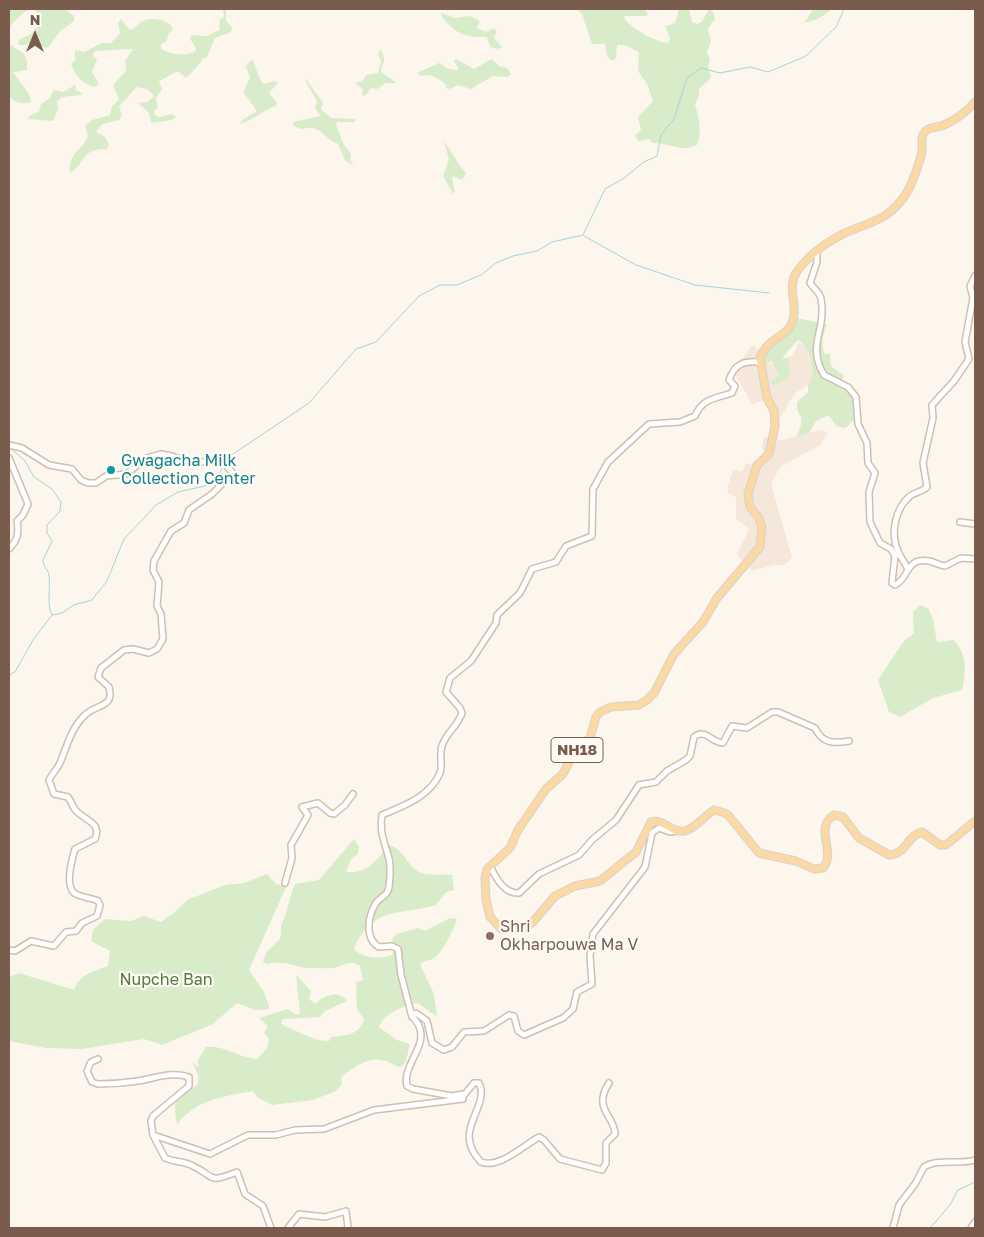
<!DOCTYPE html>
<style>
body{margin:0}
#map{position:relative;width:984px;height:1237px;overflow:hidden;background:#fdf6ec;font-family:"Golos Text",sans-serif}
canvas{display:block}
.frame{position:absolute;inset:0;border:10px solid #7a5c4d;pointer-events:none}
.north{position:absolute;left:10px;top:10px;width:50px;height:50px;-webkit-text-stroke:4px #fffaf3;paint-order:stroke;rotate:0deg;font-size:14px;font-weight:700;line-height:20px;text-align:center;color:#7a5c4d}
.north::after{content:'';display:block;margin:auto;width:18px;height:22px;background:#7a5c4d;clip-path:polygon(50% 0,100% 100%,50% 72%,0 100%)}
</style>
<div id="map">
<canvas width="984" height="1237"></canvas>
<div class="frame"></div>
<div class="north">N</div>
</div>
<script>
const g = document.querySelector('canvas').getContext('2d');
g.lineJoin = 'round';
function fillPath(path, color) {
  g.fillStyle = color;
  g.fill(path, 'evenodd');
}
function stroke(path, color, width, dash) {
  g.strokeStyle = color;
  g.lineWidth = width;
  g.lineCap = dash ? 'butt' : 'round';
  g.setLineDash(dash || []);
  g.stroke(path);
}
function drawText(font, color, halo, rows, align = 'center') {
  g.font = font + ' "Golos Text",sans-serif';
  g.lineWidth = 4.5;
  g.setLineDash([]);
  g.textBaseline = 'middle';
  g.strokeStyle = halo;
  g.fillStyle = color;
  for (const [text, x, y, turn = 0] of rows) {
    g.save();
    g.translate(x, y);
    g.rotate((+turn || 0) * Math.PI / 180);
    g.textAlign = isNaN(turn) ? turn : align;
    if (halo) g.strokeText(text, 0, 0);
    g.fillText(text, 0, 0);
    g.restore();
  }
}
fillPath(new Path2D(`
 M799 343 805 344 813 374 808 385 795 393 780 418 777 441 821 430 827 433 821 445 781 466 771 484 792 558 784 565H773L752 571 737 555 749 529 736 519V497L729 494 727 489 733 469 742 472 746 463 753 465 765 452 762 449 764 437H769L771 410 765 400 752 404 736 376 741 361 752 345 765 354 779 376 790 375 789 357 792 356Z`), '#f5e8da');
fillPath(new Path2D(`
 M9 9H65L74 16V21L59 32 49 47 45 48 34 41 26 45H18L19 40 31 34 38 27 36 11 30 9C22 13 11 22 9 31Z
 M223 9H226V21L232 27 231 32 215 38 207 57 202 59C200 65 191 73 186 78L178 71 159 81 162 89 156 98 158 107 154 111 155 115 159 117 172 114 176 117 172 120 151 123 149 113 138 103 147 102 154 96 147 89 137 87 119 106 122 115 119 120 102 124 96 132 105 137 109 145 107 149C79 150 88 161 70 173 68 152 81 152 88 136L85 126 92 120 110 115 112 106 119 100 113 85 126 71 125 61 133 49 95 51 93 56 97 59 92 72 99 84 94 87C84 85 74 74 71 64L75 60V50L84 52 102 43H111L120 33 118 23 121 19 130 30C136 29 137 24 143 21 151 17 171 19 173 30L169 33 166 42 161 44V49C172 55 183 56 195 52L196 48 190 39 192 35 207 36 219 30 220 19 224 17Z
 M577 9H644L648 14 646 16H624L626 21C639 32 650 40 668 43L670 38 665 26 675 23 679 9H689L692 22 697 24 702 22 709 9 713 12 715 19 708 29 711 42 707 52 710 60 708 67 711 78 699 89V96L695 105C699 116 702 133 697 145 684 153 666 142 652 143L649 139 638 141 635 136 641 130 638 117 653 101 647 84 638 71 639 52 625 45H617L616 58 612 61 607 56 605 44H592L582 14Z
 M813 9H832L818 19 800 24 805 22Z
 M442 13 454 18 470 16 480 21 477 28 486 32 492 29 497 30 494 38 502 47 497 49 490 47 487 37C465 38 454 33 441 15Z
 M9 43C21 55 28 49 27 70L13 72 29 94 31 102C22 105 16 102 9 97Z
 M380 49 384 56V62L382 65 381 72 397 83H386L377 89 371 88 365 96 362 95 363 89 355 83 363 81 366 75 378 73 381 61 378 55Z
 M252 59C257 68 257 75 263 84L275 81 278 83 269 93 277 103 276 106C262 110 255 120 240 124L242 120 257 111 243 92 250 78 246 66Z
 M456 59 474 69 492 59 499 66 507 68 511 74 508 77 493 76 471 89 458 85 450 89 445 87 447 85C439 79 431 73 421 76L417 73 439 63 449 69 457 70 459 69 454 61Z
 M306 79 323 103 321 109 331 118 355 119V122H337L336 125 344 145 351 154 350 161 355 167 345 160 338 144C327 141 324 130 313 128 308 127 305 129 300 129L293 125V122L321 116 315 108 317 101 306 82Z
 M75 85 76 90 82 93 81 95 62 97 57 102 58 109 53 121 28 119 30 115 39 112 41 104 49 99 54 90 63 92Z
 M444 141C452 152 457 163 466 173L462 180 453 176 452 178 455 191 453 194 443 176 449 160Z
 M796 318 827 324C823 334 820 344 825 354L830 353 831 366 844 376 840 384 854 398 856 418 845 428 836 426 829 415 816 421 809 433 796 437C809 411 795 420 797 402L808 392V385L813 374C810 360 809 346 798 340L783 357V359L789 357 790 375 777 385H772L770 382 779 376 771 361 764 362 765 354Z
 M920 605 928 608 933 619 937 642 953 640C968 653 966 673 962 690L933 698 900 717 889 712 878 680 903 642 914 633 913 612Z
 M354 839 359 847 358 854 351 859 346 872C365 874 379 861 387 845 404 847 405 864 419 872 428 877 442 873 452 875L454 890 446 892 436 905C400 915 369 907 354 950 365 958 379 960 392 955L395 948 392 940 396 934 418 928 425 931 450 918 457 919C454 928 443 953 434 958 429 961 425 960 420 964L434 994 437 1017 418 1003C404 1005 383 1014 379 1027L397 1040 410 1044 406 1061 401 1067C394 1066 392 1063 386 1061 370 1055 353 1067 341 1077L342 1084 336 1091 313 1100 272 1105 257 1097 253 1091C225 1096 194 1100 177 1125 176 1118 174 1107 176 1101 182 1082 211 1097 192 1062L198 1067V1060L206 1047C225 1045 238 1058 257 1059L267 1048 269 1039 264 1033 268 1026 259 1018 288 1009 297 1015 300 1013 296 975 311 991 309 999 315 1004C323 996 339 989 347 1001L325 1011 320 1017 283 1019 281 1023 284 1026C299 1031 314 1042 329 1041L331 1037C345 1036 360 1035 364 1019L357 1009 356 982 363 980 360 966C348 959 345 965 334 968 329 969 320 968 314 968 298 970 289 959 267 964L263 962 266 953 280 939C282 934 280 927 282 923 289 909 288 899 295 884L319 880Z
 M267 874 276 884 286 887 249 970 264 992 270 1009 255 1010 237 1003 213 1024 162 1045 144 1039 82 1049 46 1048 9 1041V977L19 973 74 990C80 974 93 972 108 966L110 951 91 941 93 930 105 919 131 921 144 916 161 922 175 912 187 900 225 885 244 883Z`), '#d8ecc9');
stroke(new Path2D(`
 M584 236 636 265 695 285 769 293
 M9 447 25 461 34 477 52 489 61 502 60 511 47 525V533L52 541 43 560C43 567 48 569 49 575 51 588 46 605 52 615
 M227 458 309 403 356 349 376 342 419 296 440 285H457L481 275 496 263 513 256 537 251 552 242 583 235 605 189 624 178 644 162 657 156 661 135 674 119 687 78 701 68 720 73 750 67 768 72 806 56 836 27 844 9
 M9 675 15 672 33 640 52 615 62 613 74 605 92 600 107 581 124 539 145 517 156 505 178 492 209 485 221 471 223 464
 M930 1228 950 1205 958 1190 975 1182`), '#a5d3da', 1);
const minor = new Path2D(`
 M817 251V262L810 283C813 288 820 292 821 299 827 330 806 345 824 375L848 387 856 397 858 424 867 443 868 463 875 473 869 492 870 522 880 543 891 549 895 556 892 583 895 585C910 578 905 557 929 561 934 562 939 565 945 566L961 558 975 559
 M9 445 22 448 49 465 72 469 81 480 88 483H96L106 476 126 474 147 458 161 454 172 456 189 463 229 460 228 468 233 473 212 494 189 510 184 523 171 531 154 561 153 570 159 582 157 606 161 614 163 639 157 649 149 653 133 649 124 650 101 668 98 677 109 687C115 708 96 704 85 715 71 728 67 746 60 763 57 769 52 774 49 780L54 794 68 797C71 801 72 805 74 808 81 820 103 821 95 839L75 849C72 859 65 884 74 893 80 897 91 898 98 901L100 905 97 916 82 923 76 931 66 932 54 946 31 941 15 951 9 950
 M9 458 28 504 23 515 17 521C19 533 18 540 9 549
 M960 522 975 524
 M907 568C905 562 900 557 898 551 890 533 895 509 910 496 915 492 922 492 927 487L923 463 933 418 932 405 954 381 969 359 965 342 973 298 970 286 975 276
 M490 866C496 878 504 894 519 893L539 874 579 855 592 840 616 820 639 785 656 782 667 771 686 760 690 756 694 737C705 728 711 742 723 743L732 726 747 728 772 712H778L815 728C822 743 833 744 849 741
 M285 883 292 858 291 845 308 815 302 807 318 803 330 813 334 814 345 805 353 794
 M412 1017 401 975 398 949 392 946 379 947C364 938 368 916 376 903 381 896 388 896 389 887 390 878 391 863 388 855 384 841 379 830 382 815 403 806 430 797 440 773 443 764 439 755 442 746 445 734 458 726 462 713L460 708 446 692 450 678 471 661 496 623 497 615 520 593 532 569 556 562 566 546 592 536 593 489 608 462 649 424 680 422 695 416C703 398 714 399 732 393L735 386 729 380C735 363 744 361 760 362
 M98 1059 91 1062 87 1071 92 1082 98 1084C111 1084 125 1083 138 1081 156 1078 172 1071 189 1077V1086L153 1116 151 1121 153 1135
 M464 1095 474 1083H479C491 1108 450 1130 481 1162 499 1169 523 1146 539 1137L544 1140 560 1159 602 1170 606 1163V1143L615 1134C615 1116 592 1109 609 1083
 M271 1228 263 1206 245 1194 237 1172C206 1184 217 1177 191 1165 183 1161 173 1162 165 1158L153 1135 210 1154 248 1135H276L295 1130 324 1129 374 1110 463 1099V1094L452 1096 413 1089 407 1086C402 1066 426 1048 420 1029 419 1023 414 1020 412 1015L416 1013 427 1021 432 1043 444 1050 452 1047 464 1032 484 1031 509 1015 514 1016 518 1031 524 1035 563 1018 573 1009 577 992 592 984 590 956 593 934 645 867 652 833 659 828 670 832 678 831
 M288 1228 299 1214 325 1217 346 1211 348 1228
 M893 1228 899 1205 915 1184 924 1167C938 1158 960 1165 975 1160
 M971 1228 975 1222`);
const major = new Path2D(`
 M975 102C967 111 956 120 944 125 938 128 928 126 924 133 920 139 923 145 922 152 918 167 912 188 901 201 883 223 865 223 843 234 825 243 807 257 796 273 786 289 800 308 791 325 785 337 767 339 760 358L767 398 774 411 775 426 769 454 757 465 748 494 750 507 759 518 762 528 760 547 717 598 703 622 674 654 654 693 647 700 639 705 611 707 600 712 596 717 590 738 575 752 562 775 546 789 518 830 510 848 487 869 485 878 486 900 490 917 501 929H524L532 923 555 896 575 886 600 881 636 852 651 822C664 818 672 834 685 831 696 828 704 816 714 810L725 813 729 816 759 853 796 861 814 869 823 868C837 852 813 828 834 815L843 817 859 838 889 855C907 854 907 835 922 832L940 845H946L975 821`);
stroke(minor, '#d1beb0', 8);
stroke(major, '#dad1cd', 9);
stroke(minor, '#fff', 5);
stroke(major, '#fbd9a5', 7);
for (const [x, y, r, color] of [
 [111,470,5,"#0f9aa8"],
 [490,936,5,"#8d6e63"]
]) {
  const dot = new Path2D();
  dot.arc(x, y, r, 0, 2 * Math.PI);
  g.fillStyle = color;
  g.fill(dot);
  stroke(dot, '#fffaf3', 2);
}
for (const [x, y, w] of [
 [577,750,52]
]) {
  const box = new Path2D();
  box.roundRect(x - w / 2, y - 12.5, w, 25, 4);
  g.fillStyle = '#fffaf3';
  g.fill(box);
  stroke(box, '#7a5c4d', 1);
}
drawText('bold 15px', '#7a5c4d', null, [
 ["NH18",577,750]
]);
drawText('16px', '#0d838f', '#fffaf3', [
 ["Gwagacha Milk",121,461],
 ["Collection Center",121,479]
], 'left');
drawText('16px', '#785e54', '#fffaf3', [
 ["Shri",500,927],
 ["Okharpouwa Ma V",500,945]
], 'left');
drawText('16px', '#537a41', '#fffaf3', [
 ["Nupche Ban",166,980]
]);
</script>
